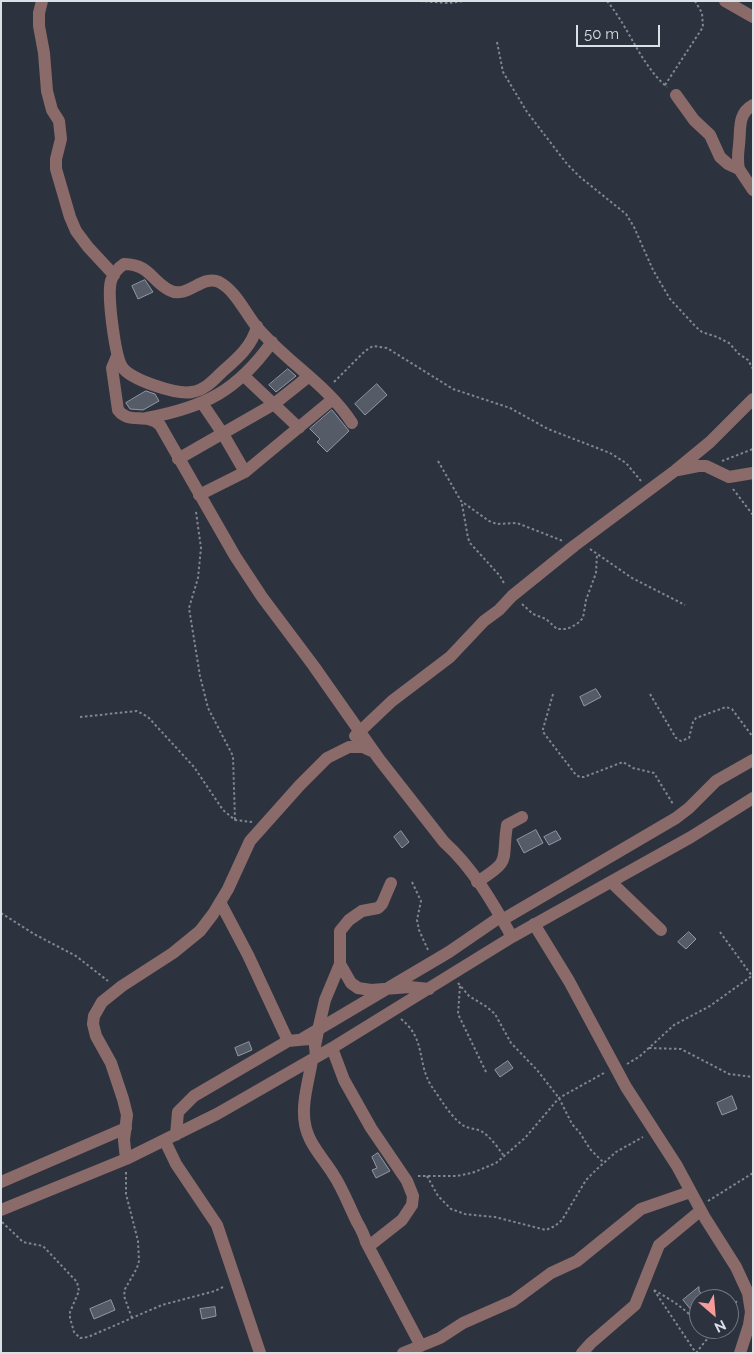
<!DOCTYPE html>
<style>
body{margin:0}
#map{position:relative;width:754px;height:1354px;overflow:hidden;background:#2d333e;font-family:Raleway,sans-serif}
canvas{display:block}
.frame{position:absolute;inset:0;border:2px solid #dbdfe6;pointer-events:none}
.north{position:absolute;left:689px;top:1289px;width:50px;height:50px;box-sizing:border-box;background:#2d333e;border:1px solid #737881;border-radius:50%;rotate:153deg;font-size:14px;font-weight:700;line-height:20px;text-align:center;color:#dbdfe6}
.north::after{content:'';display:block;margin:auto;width:18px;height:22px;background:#f59b99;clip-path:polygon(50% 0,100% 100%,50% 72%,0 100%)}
.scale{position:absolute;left:576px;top:25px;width:84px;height:22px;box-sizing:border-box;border:2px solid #dbdfe6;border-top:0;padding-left:6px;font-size:15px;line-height:18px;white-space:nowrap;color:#dbdfe6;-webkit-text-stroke:4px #2d333e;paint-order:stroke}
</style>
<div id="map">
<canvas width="754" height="1354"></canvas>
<div class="frame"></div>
<div class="north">N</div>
<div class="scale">50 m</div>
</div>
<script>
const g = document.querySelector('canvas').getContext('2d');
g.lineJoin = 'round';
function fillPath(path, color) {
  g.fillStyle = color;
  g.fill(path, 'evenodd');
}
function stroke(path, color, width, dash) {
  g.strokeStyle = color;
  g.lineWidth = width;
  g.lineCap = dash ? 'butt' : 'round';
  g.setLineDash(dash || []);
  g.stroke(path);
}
const building = new Path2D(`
 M145 280 153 292 138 299 132 286Z
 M288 369 296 376 276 392 269 385Z
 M377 384 387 395 365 415 355 404Z
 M146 391 155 394 159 401 143 410 130 409 126 403Z
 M332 410 349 431 327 452 317 442 320 439 310 429Z
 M596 689 601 697 584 706 580 697Z
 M536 830 543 843 524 853 517 840Z
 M401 831 409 842 402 848 394 837Z
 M556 831 561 839 549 845 544 837Z
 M689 932 696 939 686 949 678 942Z
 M249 1042 252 1050 238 1056 235 1048Z
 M508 1061 513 1068 500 1077 495 1070Z
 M732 1096 737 1109 722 1115 717 1103Z
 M378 1153 390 1171 376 1178 372 1170 377 1168 372 1157Z
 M699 1287V1291L706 1299H699V1305L692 1311 683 1300Z
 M111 1300 115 1310 94 1319 90 1309Z
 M215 1307 216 1316 202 1319 200 1309Z`);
fillPath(building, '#555c68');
stroke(building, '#9199a7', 1);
stroke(new Path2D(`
 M420 1 448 3 464 1
 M607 1C630 29 640 64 667 87
 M497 42 503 72 527 112 567 164 580 177 626 214 634 227 653 270 670 299 696 327 702 332 717 337 729 343 739 354 748 360 753 369
 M665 85 703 27 702 13 695 1
 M334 382 365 351 373 346 387 348 453 389 510 408 548 429 610 453 626 463 641 481
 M438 461 461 501 489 521 497 524 517 523 563 541
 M722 461 753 449
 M733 489 753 515
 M462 504 468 538 470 543 500 576 505 585
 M196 512 201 548 198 578 189 608 200 676 208 708 233 756 235 820
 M590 549 632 578 685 605
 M522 604 533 614 546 619 557 629H567L577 624 583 618 586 600 596 573 597 554
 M553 694 543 729V732L576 775 580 777H584L623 762 633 768 654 773 673 804
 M650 694 676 738 681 741 689 738 693 722 696 718 726 707 732 709 753 737
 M80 717 137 711 148 717 194 767 223 810 235 820 252 822
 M412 882 421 901 417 920 419 930 428 950
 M1 913 34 934 76 956 108 981
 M720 932 752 976
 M458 983 469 996 487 1007 495 1014 511 1043 537 1070 559 1098 572 1124 580 1133 590 1149 604 1163
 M460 986 458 1014 487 1074
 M401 1019C427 1040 416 1062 432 1087 440 1098 449 1114 460 1123 466 1129 474 1128 481 1131 491 1137 498 1148 504 1156
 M649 1048 681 1049 729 1074 753 1077
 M627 1064 639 1057 674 1025 710 1006 753 975
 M126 1172V1194L138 1241 139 1261 137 1268 125 1289 124 1296 132 1318
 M418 1176H457L472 1173 496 1163 525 1138 559 1098 604 1073
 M427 1176 438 1196 451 1209 465 1214 495 1217 546 1230 555 1226 562 1220 586 1180 597 1169 616 1152 643 1137
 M708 1201 753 1173
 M2 1222 23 1242 43 1246 77 1282 79 1291 70 1312V1318L74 1332 80 1338 88 1337 162 1305 215 1291 225 1286
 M654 1290 696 1353
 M654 1290C674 1302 684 1307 699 1325
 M729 1311 737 1301
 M702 1329 708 1338
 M696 1353 715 1329`), '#81868f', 2, [2.5, 2.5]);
stroke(new Path2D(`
 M42 1 39 13V26L44 53 47 91 52 110 59 121 61 139 56 159V169L70 217 76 231 88 247 114 275
 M725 1 753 17
 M676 95 694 120 710 135 720 157 728 164 739 169 753 190
 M739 169C737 160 738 154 739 145 741 129 737 114 753 105
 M257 326C253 345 237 359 223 371 214 380 205 390 192 392 177 395 131 380 122 367 115 356 107 295 111 281 113 274 118 268 124 264 151 265 150 280 169 290 187 300 202 274 219 282 235 290 245 312 256 326 285 361 329 386 352 423
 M117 356 112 368 118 410C129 425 146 412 160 425L235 556 262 597 313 665 379 759 444 842C473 868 493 903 512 937
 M244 376 299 428
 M202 403 223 434 245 472
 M147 418C205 407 237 391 272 342
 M178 459 274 404 308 377
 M678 470 698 466H706L729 477 753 473
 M199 495 245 472 333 399
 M355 736 392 701 450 657 484 621 499 610 512 596 574 546 676 470 710 442 753 399
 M477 882C513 859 501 862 507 825L522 817
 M611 882 661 930
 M220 902 248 955 288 1041
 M502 920 676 818 689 808 716 781 753 760
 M534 924 569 981 626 1087 677 1166 705 1218 736 1267 748 1293 751 1312 749 1325 740 1353
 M340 964 351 983 358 988 371 990 410 987 429 989
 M302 1039 449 952 500 917
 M332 1048 344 1080 371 1128 407 1181 413 1196 412 1205 402 1220 369 1246
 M316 1057 315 1046 319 1026 325 1000 340 964V931L349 920 362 911 378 908 382 904 391 883
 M312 1060C309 1080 301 1104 305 1124 308 1143 323 1158 333 1174 343 1189 349 1206 357 1222 361 1229 364 1234 366 1242L421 1346
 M176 1135 178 1112 194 1096 288 1041 309 1039
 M165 1141 176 1164 217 1225 260 1353
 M126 1159 124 1140 127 1115 123 1099 111 1063 96 1036 93 1024 94 1016 102 1002 122 986 173 953 200 931 213 914 228 889 250 841 300 785 327 758 349 747H363L374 752
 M1 1182 126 1128
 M1 1210 126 1159 217 1114 332 1048 512 937 691 837 753 798
 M403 1353 440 1338 463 1323 513 1301 551 1273 577 1261 641 1209 690 1192
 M582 1353 591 1343 635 1305 659 1245 700 1211`), '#8b6b69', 12);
</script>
